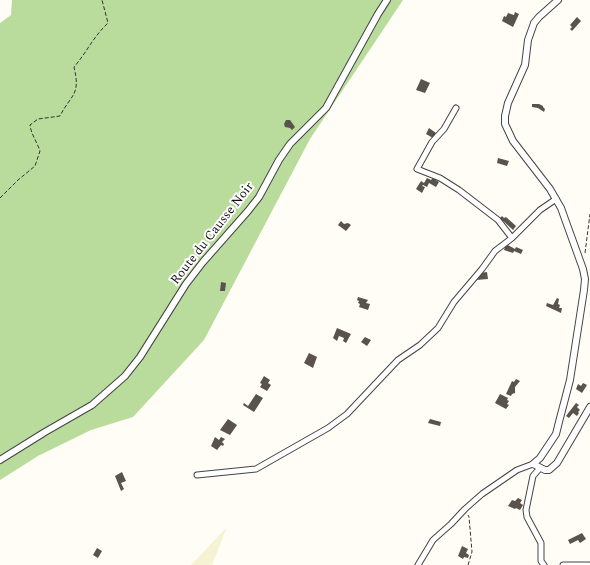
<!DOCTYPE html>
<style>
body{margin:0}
canvas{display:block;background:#fffdf5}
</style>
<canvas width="590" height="565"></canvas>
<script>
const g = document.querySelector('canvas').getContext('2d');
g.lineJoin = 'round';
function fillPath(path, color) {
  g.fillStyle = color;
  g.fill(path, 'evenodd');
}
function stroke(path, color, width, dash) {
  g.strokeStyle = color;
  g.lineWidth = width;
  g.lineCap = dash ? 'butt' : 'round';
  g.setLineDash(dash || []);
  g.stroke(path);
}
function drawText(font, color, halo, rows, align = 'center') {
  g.font = font + ' Spectral,serif';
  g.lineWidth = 4;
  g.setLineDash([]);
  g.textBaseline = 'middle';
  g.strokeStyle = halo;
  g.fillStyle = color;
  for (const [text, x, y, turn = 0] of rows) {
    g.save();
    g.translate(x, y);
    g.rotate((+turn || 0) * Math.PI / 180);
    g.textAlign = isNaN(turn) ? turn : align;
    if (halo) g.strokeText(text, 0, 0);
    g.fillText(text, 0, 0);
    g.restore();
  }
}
fillPath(new Path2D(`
 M227 527 212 565H191Z`), '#f6f3d4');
fillPath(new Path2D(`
 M12 0H403L310 139 204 340 133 417 91 430 38 456 0 480V23L11 15Z`), '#b9dc9c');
fillPath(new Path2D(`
 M515 12 519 14 513 27 502 21 504 16 506 17 508 13 514 15Z
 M577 17 581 21 572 31 570 29 572 27 570 25Z
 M421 79 430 83 425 93 416 90Z
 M532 104H539L543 106V107L545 109 544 112 538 108 532 107Z
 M286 120H290L295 127 292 130 290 128 285 127 284 124Z
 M429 128 436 133 433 138 426 134Z
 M498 158 509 161 507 166 497 163Z
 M427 178 431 180 433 178 439 182 436 187 429 183 427 187 423 185 422 186 425 187 422 193 416 189 421 181 424 183Z
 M502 216 504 218 506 217 516 226 513 230 500 218Z
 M341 221 344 224 348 223 351 225 346 231 338 225Z
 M506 244 515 249 516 247 523 250 521 254 514 251 513 253 504 250Z
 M487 272 488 279 476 280V277L480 273Z
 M221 282 226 283 225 291H220Z
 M358 297 368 300 366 303 370 304 368 310 359 307 360 304 358 303 359 301 357 300Z
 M557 298 559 299 558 304 560 305 559 308H562L561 313 546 306 547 303 553 305Z
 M337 328 351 334 346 343 343 341 344 338 339 336 337 341 333 338Z
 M365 337 371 340 367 346 361 342Z
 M309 353 317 357 313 368 304 363Z
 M264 376 270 380 268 383 271 385 267 391 260 387 262 384 260 383Z
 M516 379 520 381 515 387V393L512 394 511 396 506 394 512 381 514 382Z
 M583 383 587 385 582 393 576 389 578 384 581 386Z
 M256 394 263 398 254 412 243 405 244 403 248 406Z
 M500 394 508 398 507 400 509 401 507 404 509 405 506 409 495 403Z
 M576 403 579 405 577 407 580 410 578 412 579 413 577 416 573 413 569 418 566 416Z
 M228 419 237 425 230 435 220 430Z
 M430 419 441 422 440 426 428 423Z
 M215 437 219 440 221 437 225 439 222 442 224 444 223 446 221 445 217 450 211 446Z
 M122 472 126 481 121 483 124 489 121 491 115 476Z
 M518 498 522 500 520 503 523 505 520 510 516 508 515 509 508 506 512 500 515 501Z
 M582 533 586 539 580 543 578 540 570 544 568 540Z
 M462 546 468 549 466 553 469 555 468 558 464 557 463 559 458 556Z
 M97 548 102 551 98 558 93 555Z`), '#5a524d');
const minor = new Path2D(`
 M456 108 444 129 432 142 417 169 440 178 459 190 498 220 512 238
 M540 468 533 476 526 510 527 517 541 543V561L544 565
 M197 475 256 469 328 428 347 414 398 360 420 345 438 328 454 302 482 269 495 251 512 238 540 210 556 199
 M418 565 433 540 451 524 465 509 482 494 517 470 533 464
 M563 565H589`);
const tertiary = new Path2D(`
 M558 0 539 17 534 23 528 40 525 65 508 103 505 116V124L513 141 550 189 561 208 583 269 585 279 584 290 570 380 559 422 556 434 540 458 533 464 545 470H549L557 463 590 407
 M0 460 45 432 92 405 125 376 140 357 186 284 203 262 248 211 259 197 279 160 290 144 326 108 378 14 387 0`);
stroke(minor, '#444', 7);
stroke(tertiary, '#444', 8);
stroke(new Path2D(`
 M0 198 18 180 35 166 40 151C37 142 31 134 30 125L38 119 60 116C71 94 81 96 74 67 87 52 93 37 108 23L102 0
 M585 253 590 214
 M468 565 472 552 469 517 468 515`), '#333', 1, [4, 2]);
stroke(minor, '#fff', 5);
stroke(tertiary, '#fff', 6);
drawText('13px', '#111', '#fff', [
 ["Route du Causse Noir",213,234,-52]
]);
</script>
